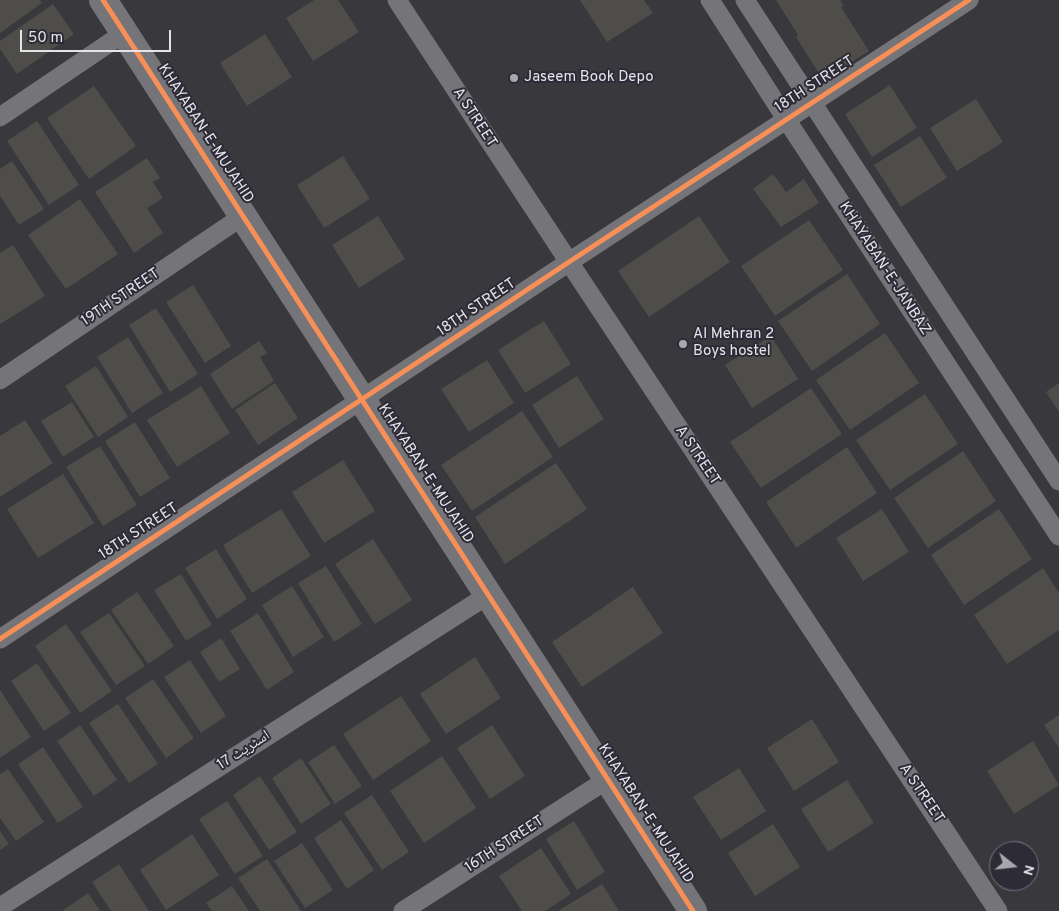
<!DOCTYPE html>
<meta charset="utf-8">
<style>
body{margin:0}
#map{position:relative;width:1059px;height:911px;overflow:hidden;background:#38383d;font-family:Overpass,sans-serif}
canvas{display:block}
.north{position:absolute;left:989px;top:841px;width:50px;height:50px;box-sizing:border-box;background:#2d2b36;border:1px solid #76757e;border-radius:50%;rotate:106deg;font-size:14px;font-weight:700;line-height:20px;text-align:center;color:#e4e3ea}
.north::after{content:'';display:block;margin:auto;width:18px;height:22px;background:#a8a7ad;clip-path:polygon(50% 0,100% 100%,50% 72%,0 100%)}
.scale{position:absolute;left:20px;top:30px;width:151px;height:22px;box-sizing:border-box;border:2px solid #e4e3ea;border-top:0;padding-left:6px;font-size:15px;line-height:18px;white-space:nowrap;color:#e4e3ea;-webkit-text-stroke:4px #2d2b36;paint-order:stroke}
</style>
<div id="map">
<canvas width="1059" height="911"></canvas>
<div class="north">N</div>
<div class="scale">50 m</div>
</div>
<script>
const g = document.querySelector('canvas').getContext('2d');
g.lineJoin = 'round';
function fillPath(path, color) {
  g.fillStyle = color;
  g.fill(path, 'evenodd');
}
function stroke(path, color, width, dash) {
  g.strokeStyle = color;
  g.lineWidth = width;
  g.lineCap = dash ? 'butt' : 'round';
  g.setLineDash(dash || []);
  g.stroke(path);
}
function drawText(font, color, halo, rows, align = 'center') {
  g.font = font + ' Overpass,"Noto Naskh Arabic",sans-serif';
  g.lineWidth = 4;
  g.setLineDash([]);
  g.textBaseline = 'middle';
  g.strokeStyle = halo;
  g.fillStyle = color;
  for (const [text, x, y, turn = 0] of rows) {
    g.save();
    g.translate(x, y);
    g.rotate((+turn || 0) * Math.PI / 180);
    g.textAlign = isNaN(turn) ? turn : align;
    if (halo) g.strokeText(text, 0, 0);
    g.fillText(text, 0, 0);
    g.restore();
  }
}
fillPath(new Path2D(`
 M0 0H40L42 3 0 33Z
 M314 0H338L359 32 313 61 286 18Z
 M580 0H644L653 13 607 42Z
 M776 0H840L844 6 841 7 869 51 823 80 796 37 798 35Z
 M53 4 74 34 17 74 0 49V41Z
 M265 34 292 77 247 106 220 63Z
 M890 85 917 128 872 157 845 114Z
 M94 86 136 146 89 179 47 118Z
 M976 99 1003 142 957 171 930 128Z
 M37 121 79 185 49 205 7 141Z
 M920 136 947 178 901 207 874 165Z
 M343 156 370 199 324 228 297 185Z
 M147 158 160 178 153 182 163 198 147 208 163 233 134 253 95 192Z
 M12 161 44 209 19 225 0 196V169Z
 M773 174 786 192 804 179 819 203 781 227 753 189Z
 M80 199 118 254 66 289 28 235Z
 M378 216 405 259 359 288 332 245Z
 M699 216 730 262 649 317 618 271Z
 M809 220 843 270 775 316 741 266Z
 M13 245 45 296 0 324V253Z
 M847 274 880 324 812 371 778 321Z
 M193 285 231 346 205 363 166 302Z
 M156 308 198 374 170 392 129 325Z
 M544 321 571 364 525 393 498 350Z
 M885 333 919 383 850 430 816 380Z
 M771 336 798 379 752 408 725 365Z
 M128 337 163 393 132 413 97 357Z
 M259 341 267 353 260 357 274 381 232 409 210 374Z
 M487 360 514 403 469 432 441 389Z
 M96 366 128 417 98 437 65 386Z
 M577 376 604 419 559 448 532 405Z
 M275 383 298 418 258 445 235 410Z
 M1059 383V412L1046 392Z
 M201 386 230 433 177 467 147 420Z
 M811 388 842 434 761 488 730 442Z
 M925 394 958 444 890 490 856 440Z
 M72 402 94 437 63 457 41 421Z
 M522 411 553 457 472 511 441 465Z
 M25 420 53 463 0 497V436Z
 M135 422 170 478 140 497 105 441Z
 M100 446 137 505 103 526 66 467Z
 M847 447 877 493 796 548 766 502Z
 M963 451 996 501 928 548 894 498Z
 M343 460 375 511 324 543 292 492Z
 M556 463 587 509 505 564 475 517Z
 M63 474 94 523 38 558 7 509Z
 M281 509 311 556 252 593 223 545Z
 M882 509 909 552 863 581 836 538Z
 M999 509 1032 559 964 605 931 555Z
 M373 539 412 600 375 624 335 564Z
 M216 549 247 599 217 619 185 568Z
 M326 566 362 624 334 642 298 583Z
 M1043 568 1059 593V630L1007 664 974 615Z
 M181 574 212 625 186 641 154 590Z
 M292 586 324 637 293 657 262 605Z
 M633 587 663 633 582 687 552 642Z
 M137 592 174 646 148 664 111 610Z
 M109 613 145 666 116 685 80 632Z
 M258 613 294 672 267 690 230 631Z
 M66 624 112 691 80 713 35 646Z
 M221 638 240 669 219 682 200 652Z
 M475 657 501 698 446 734 420 694Z
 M190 660 226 716 201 733 164 677Z
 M37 663 71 713 44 731 11 681Z
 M153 679 194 738 166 758 125 698Z
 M0 690 31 737 0 758Z
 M401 696 431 741 373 780 343 734Z
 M118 704 158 764 129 783 89 723Z
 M1059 715V748L1044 725Z
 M812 719 839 762 794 791 767 748Z
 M80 725 117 780 94 796 57 741Z
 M492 725 525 776 490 799 457 748Z
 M1033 741 1059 785 1014 814 987 771Z
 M334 745 362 786 335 804 308 762Z
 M43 747 83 807 58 823 18 764Z
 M442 756 476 808 424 843 390 791Z
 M301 758 331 804 301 824 272 778Z
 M739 768 766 811 721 840 693 797Z
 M8 769 44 822 16 841 0 818V774Z
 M260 776 297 832 269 850 233 795Z
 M847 780 874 823 828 852 801 809Z
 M372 795 409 852 382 870 344 813Z
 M227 801 263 856 235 874 199 819Z
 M341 820 374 870 347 889 314 838Z
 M574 821 605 872 577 890 546 839Z
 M773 824 800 867 755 896 728 853Z
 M0 831 9 844 0 850Z
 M192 834 219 875 166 910 140 870Z
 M302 843 333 890 305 908 274 861Z
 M541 848 571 894 545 911H522L499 876Z
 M267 859 301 911H260L238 878Z
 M119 864 149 911H111L92 882Z
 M602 884 619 911H558Z
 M232 886 249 911H212L206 903Z
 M88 893 100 911H62Z`), '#4e4d49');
stroke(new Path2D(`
 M397 0 569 262 998 911
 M710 0 786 119 1059 536
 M745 0 1059 481
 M0 117 124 33
 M0 380 243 216
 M0 639 569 262 969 0
 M0 907 488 595
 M403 911 608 779`), '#757479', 19);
stroke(new Path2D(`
 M103 0 693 911`), '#757479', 28);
stroke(new Path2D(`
 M103 0 693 911
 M0 639 569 262 969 0`), '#f78f57', 5);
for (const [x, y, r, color] of [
 [514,78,5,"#a8a7ad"],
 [683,344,5,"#a8a7ad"]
]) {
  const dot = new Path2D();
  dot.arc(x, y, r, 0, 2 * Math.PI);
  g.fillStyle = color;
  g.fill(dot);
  stroke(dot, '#2d2b36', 2);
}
drawText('15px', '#e4e3ea', '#2d2b36', [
 ["Jaseem Book Depo",524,78],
 ["Al Mehran 2",693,335],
 ["Boys hostel",693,352]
], 'left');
drawText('15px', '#e4e3ea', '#2d2b36', [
 ["18TH STREET",815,85,-33],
 ["A STREET",474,118,57],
 ["KHAYABAN-E-MUJAHID",205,134,57],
 ["KHAYABAN-E-JANBAZ",884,269,57],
 ["19TH STREET",121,298,-34],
 ["18TH STREET",477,308,-34],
 ["A STREET",697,456,56],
 ["KHAYABAN-E-MUJAHID",425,474,57],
 ["18TH STREET",139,532,-33],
 ["اسٹریٹ 17",244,751,-33],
 ["A STREET",921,794,56],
 ["KHAYABAN-E-MUJAHID",645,814,57],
 ["16TH STREET",505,845,-33]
]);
</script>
